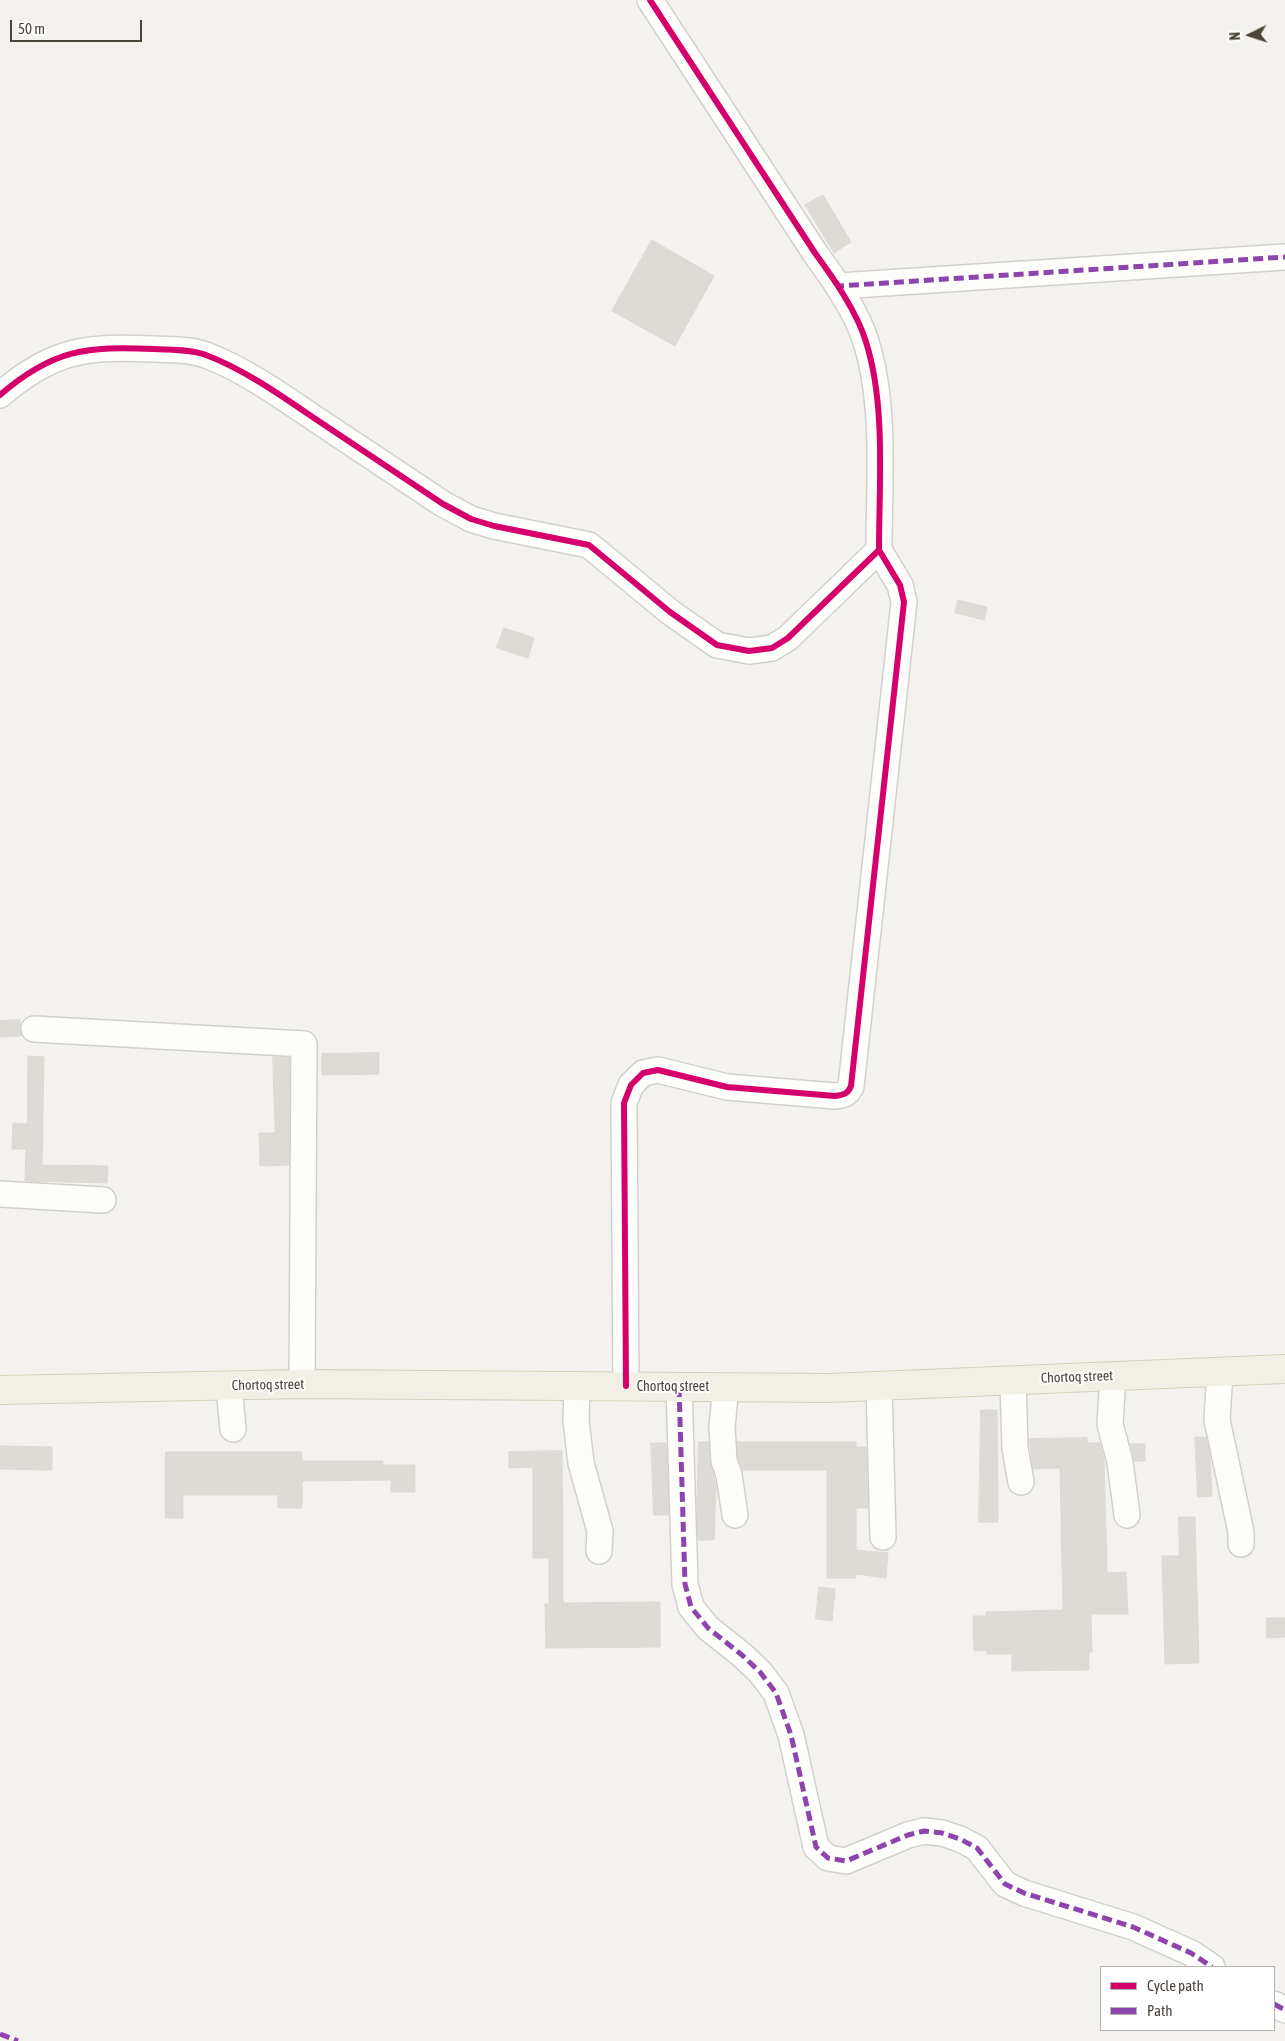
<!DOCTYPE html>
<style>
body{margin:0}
#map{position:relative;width:1285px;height:2041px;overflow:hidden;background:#f4f2ee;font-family:"Asap Condensed",sans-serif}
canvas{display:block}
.legend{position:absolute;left:1100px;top:1966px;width:175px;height:65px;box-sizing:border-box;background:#fff;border:1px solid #b7b4b0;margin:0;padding:6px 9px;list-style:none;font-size:15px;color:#4b4439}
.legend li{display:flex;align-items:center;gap:10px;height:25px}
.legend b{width:25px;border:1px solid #b7b4b0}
.north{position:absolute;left:1225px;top:10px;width:50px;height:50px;-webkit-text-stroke:4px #fff;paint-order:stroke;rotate:266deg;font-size:14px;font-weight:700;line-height:20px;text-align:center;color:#4b4439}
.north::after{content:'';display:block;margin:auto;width:18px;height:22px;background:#4b4439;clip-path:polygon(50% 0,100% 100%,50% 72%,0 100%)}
.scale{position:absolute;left:10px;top:20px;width:132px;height:22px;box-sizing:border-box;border:2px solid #4b4439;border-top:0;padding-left:6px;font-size:15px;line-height:18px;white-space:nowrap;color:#4b4439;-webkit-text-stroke:4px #fff;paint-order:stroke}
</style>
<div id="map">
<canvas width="1285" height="2041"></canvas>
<ul class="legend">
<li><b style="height:6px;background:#d6006c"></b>Cycle path</li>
<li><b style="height:6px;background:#8e44ad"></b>Path</li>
</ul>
<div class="north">N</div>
<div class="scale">50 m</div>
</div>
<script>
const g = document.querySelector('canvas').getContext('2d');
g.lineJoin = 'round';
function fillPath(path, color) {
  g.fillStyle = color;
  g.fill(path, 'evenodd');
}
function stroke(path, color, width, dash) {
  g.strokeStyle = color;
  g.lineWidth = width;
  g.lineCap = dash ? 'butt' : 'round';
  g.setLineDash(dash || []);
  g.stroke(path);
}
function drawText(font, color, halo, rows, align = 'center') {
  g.font = font + ' "Asap Condensed",sans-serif';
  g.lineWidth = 4;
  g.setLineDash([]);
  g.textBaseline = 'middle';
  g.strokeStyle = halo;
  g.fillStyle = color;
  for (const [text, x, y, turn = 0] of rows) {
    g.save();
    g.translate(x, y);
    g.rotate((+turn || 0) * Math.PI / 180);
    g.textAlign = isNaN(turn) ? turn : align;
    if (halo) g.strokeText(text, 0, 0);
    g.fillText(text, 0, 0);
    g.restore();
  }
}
const building = new Path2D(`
 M823 195 851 242 834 253 805 205Z
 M652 240 714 276 675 346 612 311Z
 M958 600 987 607 984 620 955 613Z
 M504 628 534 638 528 658 497 648Z
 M20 1020 21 1036 0 1037V1021Z
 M379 1053V1074L322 1075V1054Z
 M28 1056 44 1057 42 1165 108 1166 107 1183 25 1181 26 1149H12L13 1123 27 1124Z
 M273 1057 290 1058 289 1165 260 1166 259 1133H275Z
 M981 1410H997L998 1522H979Z
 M1195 1437H1206L1210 1456 1212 1496 1198 1497Z
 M1087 1438V1443H1100L1104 1459 1107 1573 1126 1572 1128 1614H1091L1092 1652H1089V1670L1012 1671V1654H987V1650L974 1651 973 1616H986V1612L1063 1610 1060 1468 1033 1469 1029 1439Z
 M699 1442H709L710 1462 716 1486 714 1540H698L697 1501Z
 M737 1442H856V1447H866L868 1508H856V1550L888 1553 886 1578 856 1574V1578H827V1470H743L738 1458Z
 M651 1443H666L669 1515H654Z
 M1131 1444H1145V1461H1134Z
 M0 1446 52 1447V1470L0 1469Z
 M562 1451 563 1603 660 1602V1647L546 1648 545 1604H549V1558H533V1467L509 1468V1452Z
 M166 1452H302V1461H383V1465H415V1492H391V1480L302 1481V1508H278V1495H183V1518H166Z
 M1179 1517H1195L1199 1663 1165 1664 1162 1556H1179Z
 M819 1587 835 1589 832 1621 816 1619Z
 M1267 1618H1285V1637L1267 1638Z`);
fillPath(building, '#dedbd6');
stroke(building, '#dcd9d4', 1);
const minor = new Path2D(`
 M839 286 1285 257
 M0 395C53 349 87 346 154 349 171 350 190 349 206 355 245 370 280 395 314 418 357 447 400 475 443 504L471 519 494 526 589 545 670 612 717 645 749 651 772 648 788 638 879 550C879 484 886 405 866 342 857 312 834 279 815 253L650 0
 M34 1029 304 1044 302 1384
 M0 1194 103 1200
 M1220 1371 1217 1420 1241 1532V1544
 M1113 1376 1110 1424 1120 1462 1127 1515
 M1013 1380 1015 1448 1021 1482
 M229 1386 233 1429
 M577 1386 576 1421 581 1463 600 1531 599 1551
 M626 1386 624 1103 631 1085 643 1073 658 1070 727 1087 835 1096C843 1095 848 1094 851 1086L904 602 900 585 879 550
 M879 1386 883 1537
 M679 1387 685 1584 691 1607 708 1628 742 1655 760 1672 776 1693 791 1735 816 1847 828 1858 846 1861 908 1835 924 1831 942 1833 960 1839 977 1848 1005 1884 1024 1893 1133 1927 1191 1953 1212 1967
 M726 1387 722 1426 724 1461 729 1475 735 1515
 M1274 2004 1285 2010`);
const major = new Path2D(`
 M0 1390 302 1384 828 1388 1285 1369`);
stroke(minor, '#d2d0cb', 28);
stroke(major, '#d6cebb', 30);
stroke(minor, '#fdfdfc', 25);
stroke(major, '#f2efe6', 28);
stroke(new Path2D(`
 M836 282 839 286 1285 257
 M679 1387 685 1584 691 1607 708 1628 742 1655 760 1672 776 1693 791 1735 816 1847 828 1858 846 1861 908 1835 924 1831 942 1833 960 1839 977 1848 1005 1884 1024 1893 1133 1927 1191 1953 1212 1967
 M1274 2004 1285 2010
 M0 2034 18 2041`), '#8e44ad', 5, [10, 5]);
stroke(new Path2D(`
 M0 395C53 349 87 346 154 349 171 350 190 349 206 355 245 370 280 395 314 418 357 447 400 475 443 504L471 519 494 526 589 545 670 612 717 645 749 651 772 648 788 638 879 550C879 484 886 405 866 342 857 312 834 279 815 253L650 0
 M626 1386 624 1103 631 1085 643 1073 658 1070 727 1087 835 1096C843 1095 848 1094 851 1086L904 602 900 585 879 550`), '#d6006c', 6);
drawText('14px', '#4b4439', '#fff', [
 ["Chortoq street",1077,1377,-2],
 ["Chortoq street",268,1385,-1],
 ["Chortoq street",673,1387]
]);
</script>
